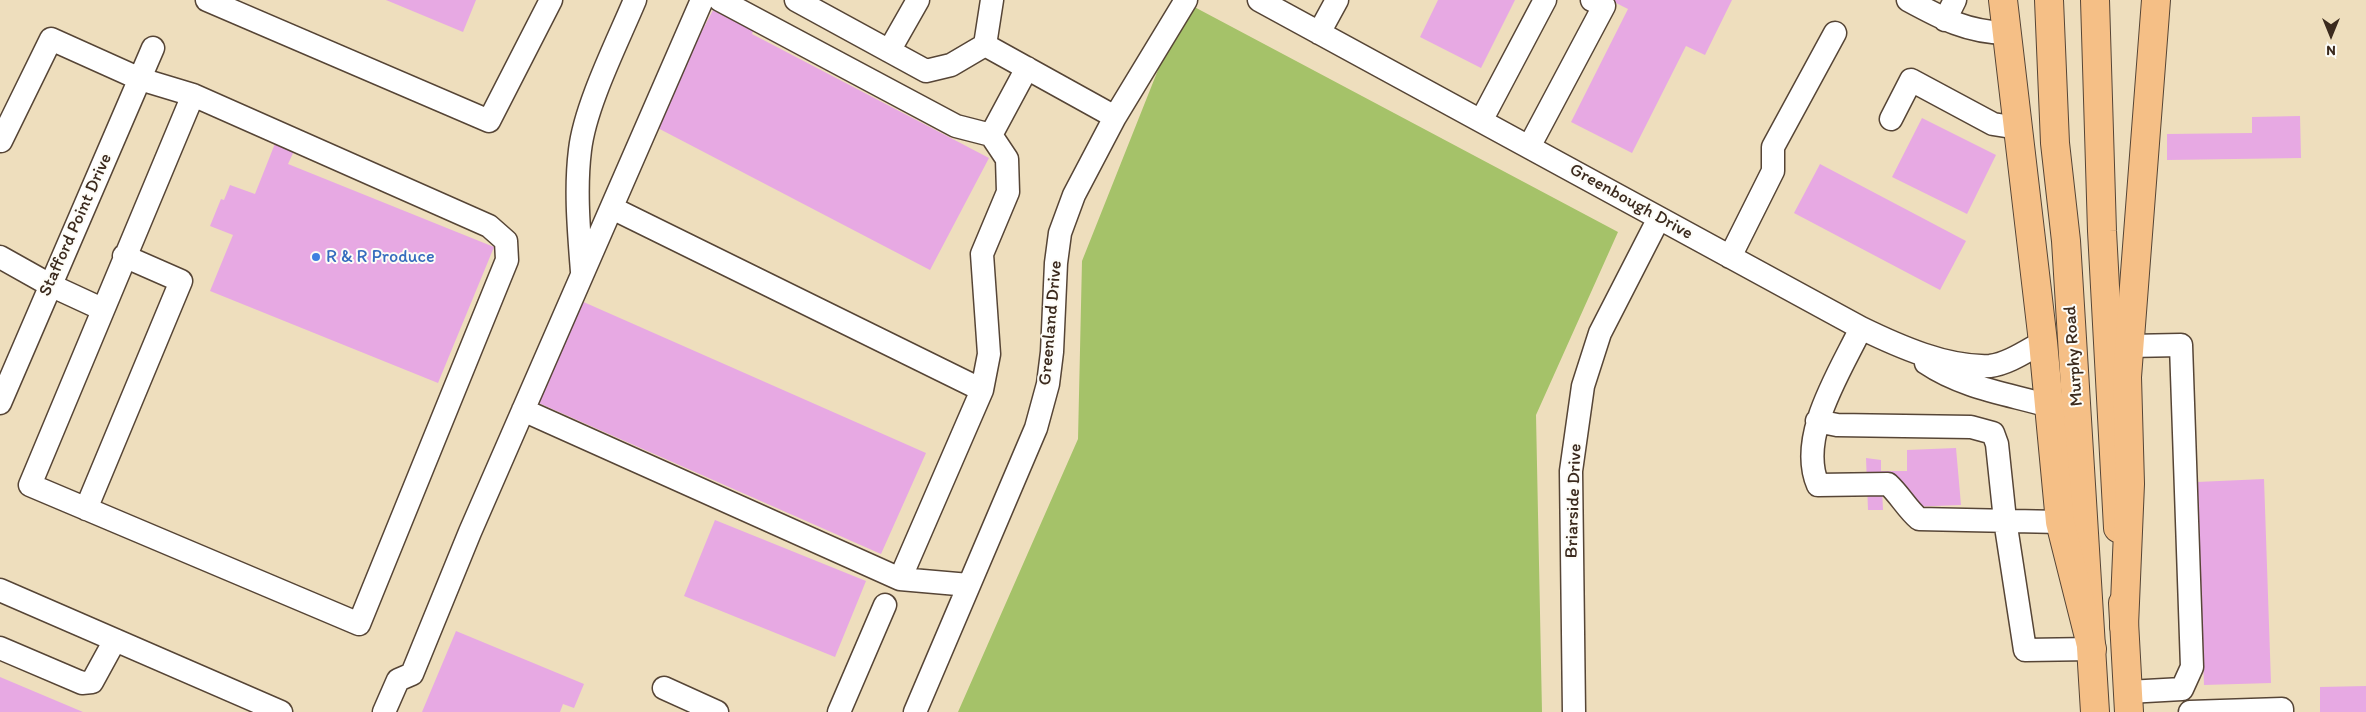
<!DOCTYPE html>
<style>
body{margin:0}
#map{position:relative;width:2366px;height:712px;overflow:hidden;background:#eedebd;font-family:Itim,sans-serif}
canvas{display:block}
.north{position:absolute;left:2306px;top:10px;width:50px;height:50px;-webkit-text-stroke:4px #fdfcf7;paint-order:stroke;rotate:180deg;font-size:14px;font-weight:700;line-height:20px;text-align:center;color:#3b2a1e}
.north::after{content:'';display:block;margin:auto;width:18px;height:22px;background:#3b2a1e;clip-path:polygon(50% 0,100% 100%,50% 72%,0 100%)}
</style>
<div id="map">
<canvas width="2366" height="712"></canvas>
<div class="north">N</div>
</div>
<script>
const g = document.querySelector('canvas').getContext('2d');
g.lineJoin = 'round';
function fillPath(path, color) {
  g.fillStyle = color;
  g.fill(path, 'evenodd');
}
function stroke(path, color, width, dash) {
  g.strokeStyle = color;
  g.lineWidth = width;
  g.lineCap = dash ? 'butt' : 'round';
  g.setLineDash(dash || []);
  g.stroke(path);
}
function drawText(font, color, halo, rows, align = 'center') {
  g.font = font + ' Itim,sans-serif';
  g.lineWidth = 4;
  g.setLineDash([]);
  g.textBaseline = 'middle';
  g.strokeStyle = halo;
  g.fillStyle = color;
  for (const [text, x, y, turn = 0] of rows) {
    g.save();
    g.translate(x, y);
    g.rotate((+turn || 0) * Math.PI / 180);
    g.textAlign = isNaN(turn) ? turn : align;
    if (halo) g.strokeText(text, 0, 0);
    g.fillText(text, 0, 0);
    g.restore();
  }
}
fillPath(new Path2D(`
 M1185 2 1618 232 1536 415 1542 712H958L1078 439 1082 261Z`), '#a5c269');
fillPath(new Path2D(`
 M386 0H476L463 32Z
 M1438 0H1515L1481 68 1420 37Z
 M1610 0H1732L1705 55 1686 46 1632 153 1571 122 1628 9Z
 M713 10 753 31 752 34 989 158 930 270 652 125Z
 M2300 116 2301 158 2167 160V134L2252 133V117Z
 M1922 118 1996 155 1967 214 1892 177Z
 M276 141 295 149 288 164 494 247 438 383 210 291 233 235 210 226 221 199 224 200 230 185 255 194Z
 M1820 164 1966 241 1940 290 1794 213Z
 M579 300 926 453 881 554 534 401Z
 M1956 448 1961 505 1909 507 1908 488H1882L1883 510H1868L1866 458 1881 460V471H1907V450Z
 M2264 479 2271 683 2204 685 2197 482Z
 M715 520 866 581 835 657 684 596Z
 M456 631 584 684 574 708 563 704 560 712H422Z
 M0 677 83 712H0Z
 M2366 686V712H2320V687Z`), '#e7a9e3');
const minor = new Path2D(`
 M207 0 489 121 551 0
 M720 0 956 126 991 135
 M796 0 926 71 951 65 985 45 992 0
 M1259 0 1861 328C1898 346 1947 368 1990 366 2008 364 2028 350 2043 342
 M1908 0C1943 19 1967 32 2006 33
 M1945 20 1955 0
 M1319 33 1337 0
 M985 45 1115 117
 M889 51 918 0
 M1891 119 1911 80 1993 124 2018 128
 M1481 121 1545 0
 M1 141 51 39 140 79 193 95 489 226 506 241 507 260 359 624 30 485 193 95
 M1529 147 1604 6 1592 0
 M612 208 982 390
 M0 257 50 285 102 309
 M1730 257 1773 171V147L1835 33
 M582 272C579 232 575 190 580 150 585 106 617 43 635 0
 M1861 328C1840 372 1797 437 1818 485L1888 484C1900 495 1907 509 1919 519L2060 522
 M1926 363C1963 388 2008 394 2049 406
 M0 403 153 48
 M523 410 900 579 969 585
 M1817 421 1837 425 1971 427 1993 433 1997 444 2005 520 2025 650 2092 649
 M86 509 181 281 124 256
 M900 579 982 390 989 354 982 254 1008 192 1007 159 991 135 1027 68
 M0 590 281 712
 M0 648 82 683 92 682 115 640
 M664 688 717 712
 M2128 692 2182 689 2192 667 2181 345 2129 346
 M384 712 398 680 412 674 470 532 702 0
 M839 712 885 605
 M915 712 1036 428 1048 384 1052 352 1056 263 1060 233 1074 195 1115 117 1186 0
 M1574 712 1571 471 1583 386 1600 333 1659 218
 M2190 712 2282 709V712`);
const major = new Path2D(`
 M2049 0 2055 143 2066 241 2095 712
 M2095 0 2102 231 2118 528
 M2123 603 2129 712`);
const highway = new Path2D(`
 M2003 0 2043 342 2060 522 2092 649
 M2124 626 2130 484 2127 377 2156 0`);
stroke(minor, '#564536', 25);
stroke(major, '#564536', 30);
stroke(highway, '#564536', 30);
stroke(minor, '#fff', 22);
stroke(major, '#f5bf86', 28);
stroke(highway, '#f5bf86', 28);
for (const [x, y, r, color] of [
 [316,257,5,"#3f7fe0"]
]) {
  const dot = new Path2D();
  dot.arc(x, y, r, 0, 2 * Math.PI);
  g.fillStyle = color;
  g.fill(dot);
  stroke(dot, '#fdfcf7', 2);
}
drawText('18px', '#3b2a1e', '#fdfcf7', [
 ["Greenbough Drive",1631,202,29],
 ["Stafford Point Drive",76,225,-66],
 ["Greenland Drive",1051,323,-85],
 ["Murphy Road",2074,356,-94],
 ["Briarside Drive",1574,501,-88]
]);
drawText('18px', '#366cbe', '#fdfcf7', [
 ["R & R Produce",326,257]
], 'left');
</script>
